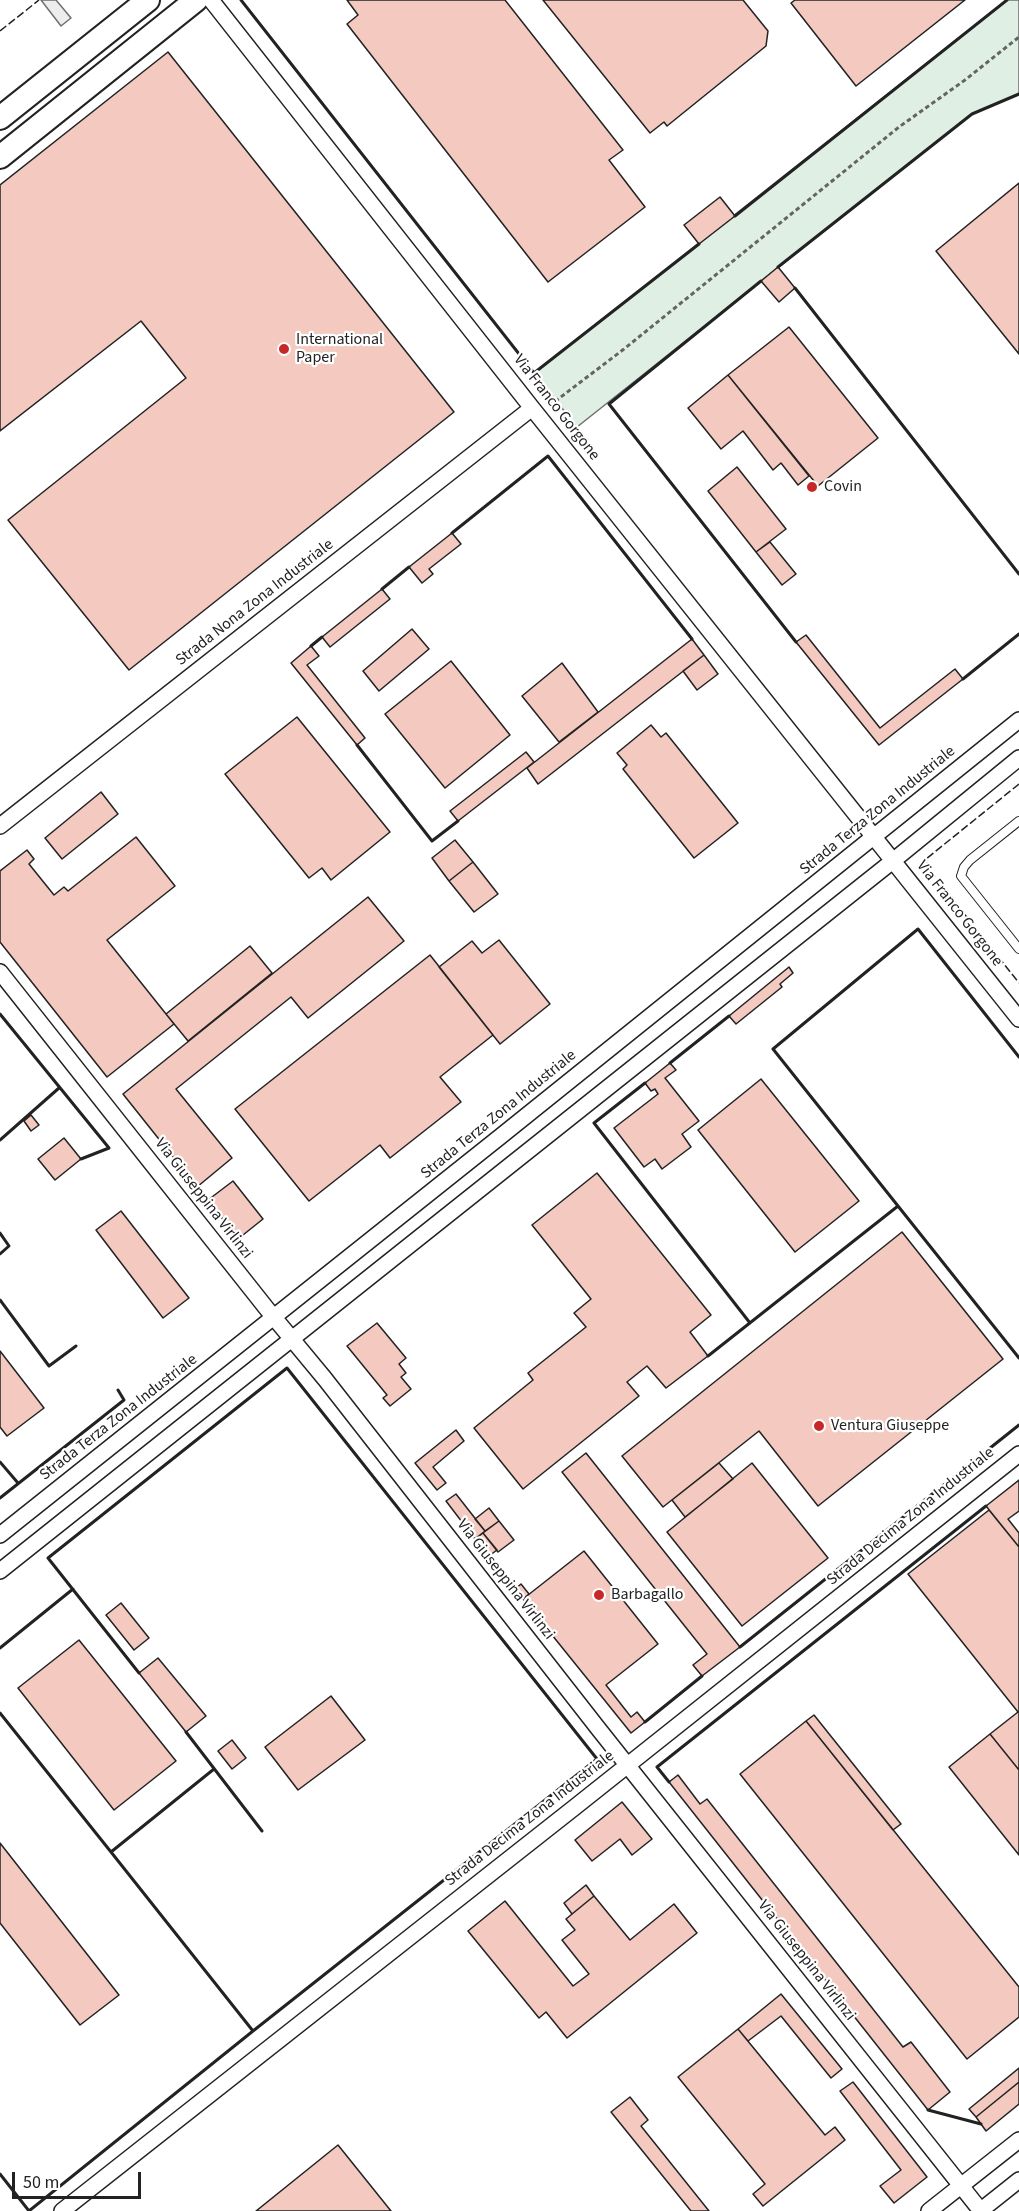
<!DOCTYPE html>
<style>
body{margin:0}
#map{position:relative;width:1019px;height:2211px;overflow:hidden;background:#fff;font-family:"Source Sans 3",sans-serif}
canvas{display:block}
.scale{position:absolute;left:12px;top:2172px;width:129px;height:27px;box-sizing:border-box;border:3px solid #222;border-top:0;padding-left:8px;font-size:18px;line-height:21px;white-space:nowrap;color:#222;-webkit-text-stroke:4px #fff;paint-order:stroke}
</style>
<div id="map">
<canvas width="1019" height="2211"></canvas>
<div class="scale">50 m</div>
</div>
<script>
const g = document.querySelector('canvas').getContext('2d');
g.lineJoin = 'round';
function fillPath(path, color) {
  g.fillStyle = color;
  g.fill(path, 'evenodd');
}
function stroke(path, color, width, dash) {
  g.strokeStyle = color;
  g.lineWidth = width;
  g.lineCap = dash ? 'butt' : 'round';
  g.setLineDash(dash || []);
  g.stroke(path);
}
function drawText(font, color, halo, rows, align = 'center') {
  g.font = font + ' "Source Sans 3",sans-serif';
  g.lineWidth = 4.5;
  g.setLineDash([]);
  g.textBaseline = 'middle';
  g.strokeStyle = halo;
  g.fillStyle = color;
  for (const [text, x, y, turn = 0] of rows) {
    g.save();
    g.translate(x, y);
    g.rotate((+turn || 0) * Math.PI / 180);
    g.textAlign = isNaN(turn) ? turn : align;
    if (halo) g.strokeText(text, 0, 0);
    g.fillText(text, 0, 0);
    g.restore();
  }
}
const green = new Path2D(`
 M1007 0H1019V94L972 114 577 427 534 373Z`);
fillPath(green, '#e0efe3');
stroke(green, '#6f6f6f', 1.5);
const parking = new Path2D(`
 M41 0H56L71 18 61 26Z`);
fillPath(parking, '#ededed');
stroke(parking, '#6f6f6f', 1.5);
const building = new Path2D(`
 M347 0H505L623 150 609 160 645 207 548 282 347 24 358 15Z
 M543 0H743L768 31 766 46 667 126 664 122 650 133Z
 M795 0H965L856 86 791 3Z
 M168 52 454 412 129 670 8 520 186 378 141 321 0 431V185Z
 M1019 183V354L936 251Z
 M720 197 735 216 699 244 684 225Z
 M778 267 795 288 779 302 761 281Z
 M789 327 878 438 818 486 728 375Z
 M728 375 809 476 798 485 781 463 773 470 743 431 721 449 688 408Z
 M737 467 786 529 756 552 708 491Z
 M452 533 461 544 429 569 433 574 422 583 409 567Z
 M770 542 796 574 782 585 756 552Z
 M382 589 390 599 330 647 322 637Z
 M412 629 429 649 379 691 363 671Z
 M806 635 880 728 955 669 963 679 879 745 796 642Z
 M692 639 704 655 538 784 527 768Z
 M311 646 319 656 307 665 365 738 357 745 291 663Z
 M704 655 718 674 697 690 683 671Z
 M451 661 510 735 445 788 385 714Z
 M562 663 598 712 559 742 522 696Z
 M297 717 390 832 331 880 322 868 309 878 225 774Z
 M651 725 661 737 666 733 738 823 694 858 623 769 627 765 617 753Z
 M526 752 534 762 458 821 450 811Z
 M101 792 118 814 62 859 45 838Z
 M136 837 175 886 107 940 174 1024 107 1077 0 942V871L27 850 34 859 29 864 54 895 64 887 68 891Z
 M455 840 473 862 449 881 432 858Z
 M473 862 498 894 474 912 449 881Z
 M368 897 404 941 308 1018 291 997 176 1089 232 1158 197 1187 123 1094Z
 M499 940 550 1004 500 1044 439 967 472 941 482 953Z
 M250 946 272 973 188 1041 166 1014Z
 M430 955 493 1035 440 1077 461 1102 390 1158 380 1145 309 1201 235 1109Z
 M789 967 793 973 780 984 782 987 736 1024 729 1016Z
 M670 1063 676 1070 665 1078 699 1121 682 1134 691 1147 662 1169 655 1159 644 1167 614 1128 658 1094 655 1089 651 1091 645 1083Z
 M761 1079 859 1201 795 1252 698 1130Z
 M31 1115 39 1125 31 1131 24 1121Z
 M64 1138 81 1159 55 1180 38 1159Z
 M597 1173 711 1315 690 1332 708 1356 666 1388 647 1366 627 1382 639 1396 523 1489 474 1428 533 1380 528 1373 586 1327 574 1313 591 1299 532 1225Z
 M233 1181 263 1219 238 1239 208 1200Z
 M121 1211 189 1298 163 1318 96 1230Z
 M902 1232 1003 1359 818 1506 759 1431 663 1507 622 1456Z
 M377 1323 406 1358 399 1364 406 1373 401 1377 411 1389 390 1406 383 1398 387 1395 347 1346Z
 M0 1351 44 1408 7 1436 0 1427Z
 M456 1430 464 1441 433 1467 446 1483 437 1490 415 1463Z
 M586 1453 740 1647 702 1676 693 1665 707 1654 562 1472Z
 M719 1463 733 1479 685 1517 672 1500Z
 M752 1463 828 1558 742 1626 667 1532Z
 M1019 1480V1511L1008 1519 1019 1533V1547L986 1506Z
 M456 1494 485 1531 475 1539 446 1501Z
 M489 1508 499 1521 485 1531 475 1519Z
 M989 1510 1019 1547V1770L990 1734 1018 1712 908 1574Z
 M499 1521 514 1540 498 1552 483 1533Z
 M483 1533 497 1550 489 1556 475 1539Z
 M584 1551 658 1644 606 1685 631 1717 637 1712 645 1722 631 1733 523 1599Z
 M521 1584 529 1594 523 1599 515 1589Z
 M121 1603 149 1638 134 1650 106 1615Z
 M79 1640 176 1761 114 1810 18 1688Z
 M158 1658 206 1716 186 1732 139 1673Z
 M331 1696 365 1740 298 1790 265 1747Z
 M814 1715 901 1824 893 1830 806 1721Z
 M806 1721 1019 1987V2017L967 2059 740 1774Z
 M990 1734 1019 1770V1855L949 1767Z
 M232 1740 246 1758 232 1769 218 1751Z
 M678 1775 700 1804 707 1799 903 2047 911 2042 950 2092 928 2110 669 1782Z
 M622 1802 652 1839 632 1855 620 1839 592 1861 575 1840Z
 M0 1843 119 1995 80 2025 0 1923Z
 M586 1885 594 1896 572 1914 564 1903Z
 M594 1896 630 1940 674 1904 697 1933 567 2038 546 2012 539 2018 468 1931 505 1901 573 1986 589 1974 562 1940 575 1930 566 1919Z
 M781 1994 842 2069 831 2078 781 2016 748 2041 738 2029Z
 M738 2029 825 2135 835 2127 845 2140 763 2206 753 2194 765 2184 678 2077Z
 M1019 2068V2082L976 2117 969 2109Z
 M853 2082 927 2177 894 2203 880 2186 901 2170 840 2091Z
 M1019 2082V2104L986 2131 976 2117Z
 M630 2097 648 2120 641 2126 709 2211H691L611 2112Z
 M338 2145 391 2211H256Z`);
fillPath(building, '#f3c9c0');
stroke(building, '#222', 1.5);
const lane = new Path2D(`
 M1019 821 970 860 964 867 961 876 1019 949`);
const street = new Path2D(`
 M211 0 532 408 1019 1019
 M0 826 532 408
 M0 972 267 1309 325 1379 597 1727 981 2211
 M0 1535 501 1136 1019 720
 M0 1571 894 860 1019 758
 M62 2211 575 1807 1019 1454
 M929 2211 1019 2140
 M980 2211 1019 2180`);
const secondary = new Path2D(`
 M0 118 148 0
 M0 157 196 0`);
stroke(lane, '#222', 10);
stroke(street, '#222', 18);
stroke(secondary, '#222', 26);
stroke(new Path2D(`
 M549 406 624 349 899 127 965 80 1019 37`), '#646464', 3, [4.5, 3]);
stroke(lane, '#fff', 8);
stroke(street, '#fff', 15);
stroke(secondary, '#fff', 22);
stroke(new Path2D(`
 M0 31 39 0
 M1019 784 926 859 927 866 932 873 1019 983`), '#222', 1.5, [8, 3]);
stroke(new Path2D(`
 M241 0 534 373 699 244
 M735 216 1007 0
 M778 267 972 114 1019 94
 M761 281 609 404 796 642
 M795 288 1019 574
 M452 533 548 456 692 639
 M382 589 409 567
 M311 646 322 637
 M963 679 1019 634
 M357 745 432 841 458 821
 M0 1014 109 1148 81 1159
 M1019 1057 918 929 773 1049 1019 1358
 M670 1063 729 1016
 M645 1083 594 1123 750 1323
 M0 1140 59 1088
 M0 1233 9 1246 0 1254
 M0 1300 49 1366 76 1346
 M708 1356 898 1206
 M0 1462 18 1483
 M0 1498 124 1400 118 1390
 M489 1556 515 1589
 M740 1647 1019 1425
 M0 1648 73 1589
 M139 1673 48 1558 287 1368 597 1759 253 2031
 M0 1713 111 1852 214 1769
 M645 1722 702 1676
 M186 1732 262 1831
 M669 1782 657 1767 986 1506
 M928 2110 981 2124
 M0 2174 29 2211 253 2031 111 1852`), '#222', 3);
for (const [x, y, r, color] of [
 [284,349,6,"#c62828"],
 [812,487,6,"#c62828"],
 [819,1426,6,"#c62828"],
 [599,1595,6,"#c62828"]
]) {
  const dot = new Path2D();
  dot.arc(x, y, r, 0, 2 * Math.PI);
  g.fillStyle = color;
  g.fill(dot);
  stroke(dot, '#fff', 2);
}
drawText('16px', '#222', '#fff', [
 ["International",296,340],
 ["Paper",296,358],
 ["Covin",824,487],
 ["Ventura Giuseppe",831,1426],
 ["Barbagallo",611,1595]
], 'left');
drawText('16px', '#222', '#fff', [
 ["Via Franco Gorgone",556,408,52],
 ["Strada Nona Zona Industriale",255,603,-38],
 ["Strada Terza Zona Industriale",878,811,-39],
 ["Via Franco Gorgone",959,914,52],
 ["Strada Terza Zona Industriale",499,1115,-39],
 ["Via Giuseppina Virlinzi",203,1199,52],
 ["Strada Terza Zona Industriale",119,1418,-38],
 ["Strada Decima Zona Industriale",911,1517,-39],
 ["Via Giuseppina Virlinzi",505,1580,52],
 ["Strada Decima Zona Industriale",530,1819,-38],
 ["Via Giuseppina Virlinzi",806,1961,52]
]);
</script>
